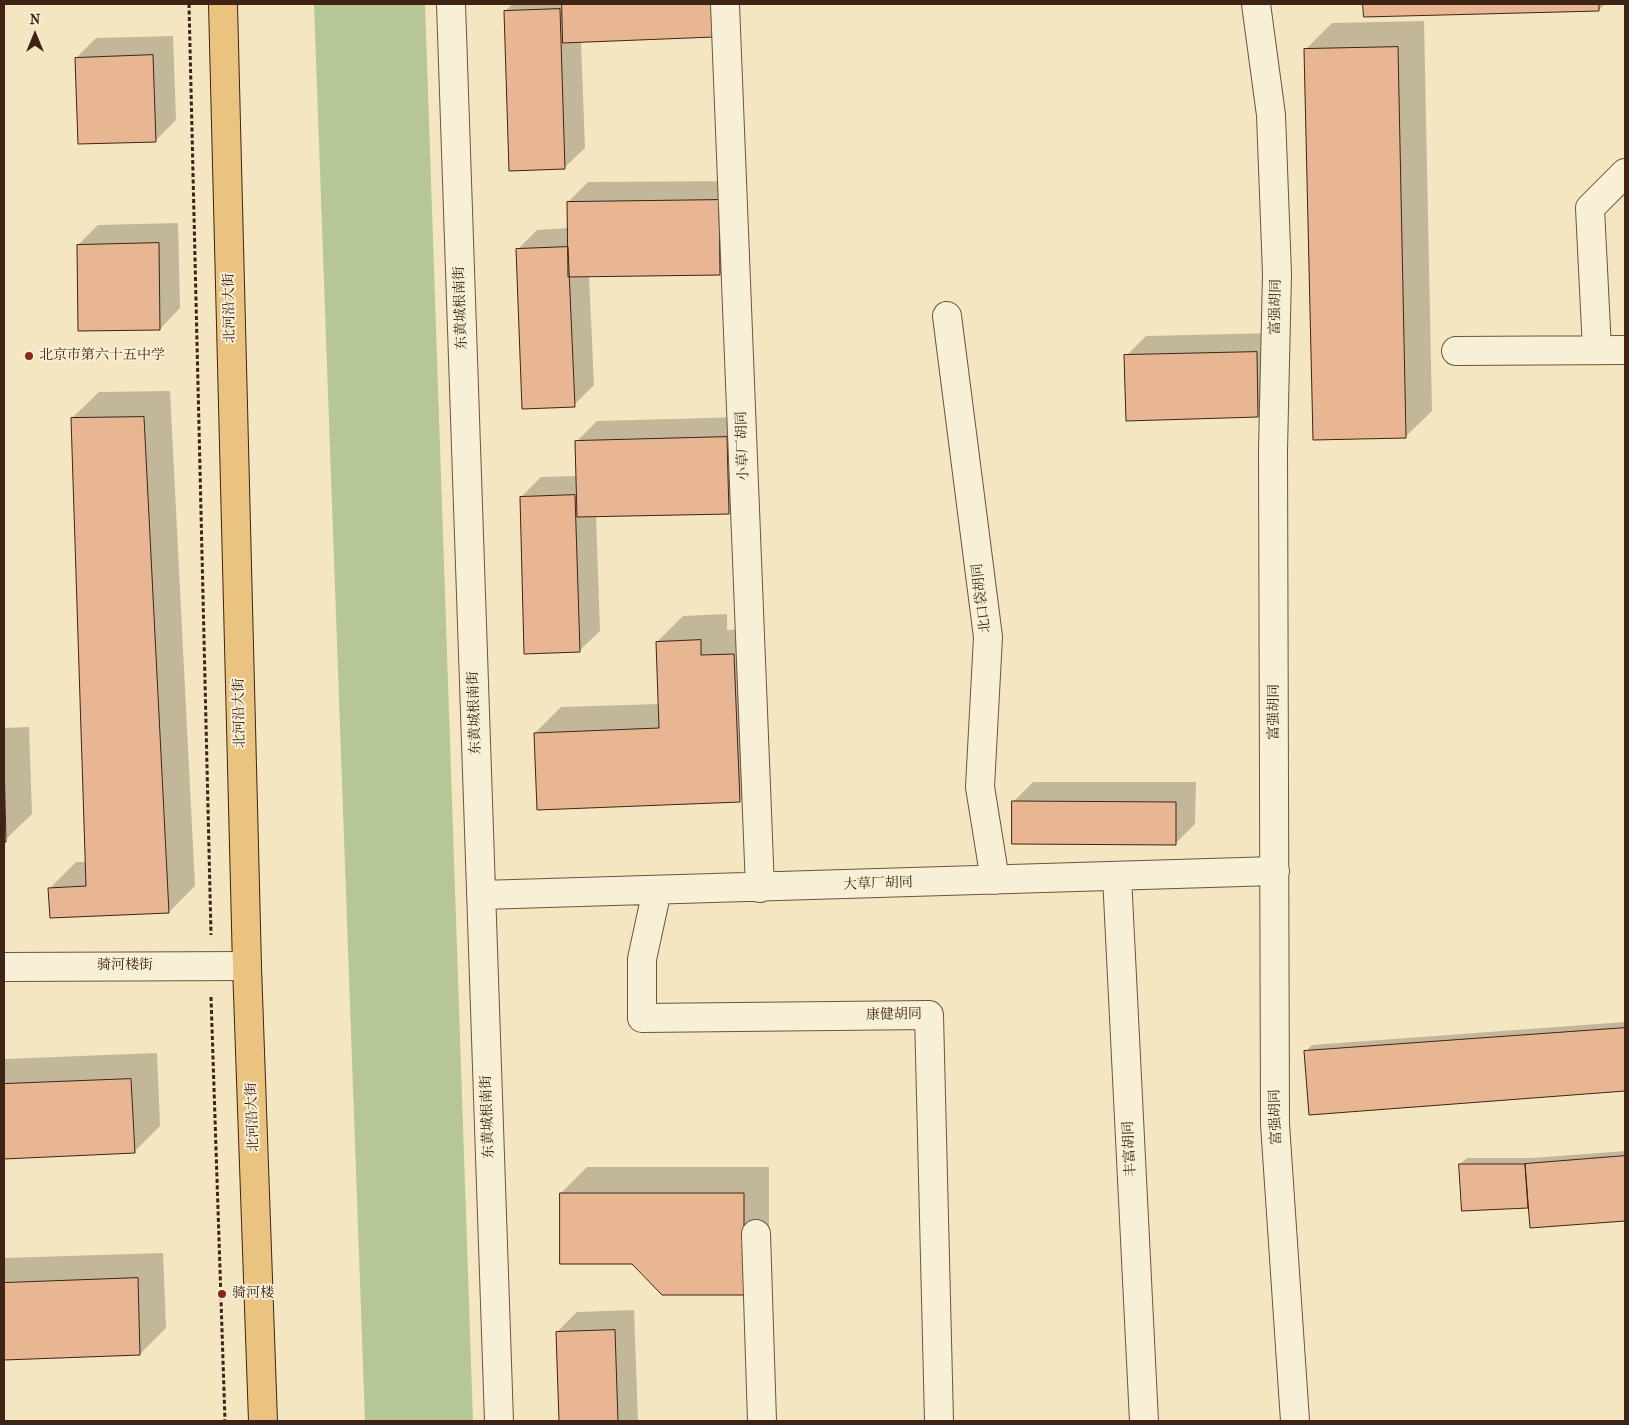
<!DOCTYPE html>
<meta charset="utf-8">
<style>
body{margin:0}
#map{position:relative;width:1629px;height:1425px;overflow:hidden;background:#f3e6c0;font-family:"IM FELL French Canon",serif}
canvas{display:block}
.frame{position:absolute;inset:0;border:5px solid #3f2314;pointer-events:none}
.north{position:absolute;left:10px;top:10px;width:50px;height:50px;-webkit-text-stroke:4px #f7efd6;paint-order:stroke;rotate:0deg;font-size:14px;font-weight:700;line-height:20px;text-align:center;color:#3f2314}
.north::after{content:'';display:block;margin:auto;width:18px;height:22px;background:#3f2314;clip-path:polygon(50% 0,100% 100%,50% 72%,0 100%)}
</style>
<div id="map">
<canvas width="1629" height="1425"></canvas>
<div class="frame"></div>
<div class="north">N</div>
</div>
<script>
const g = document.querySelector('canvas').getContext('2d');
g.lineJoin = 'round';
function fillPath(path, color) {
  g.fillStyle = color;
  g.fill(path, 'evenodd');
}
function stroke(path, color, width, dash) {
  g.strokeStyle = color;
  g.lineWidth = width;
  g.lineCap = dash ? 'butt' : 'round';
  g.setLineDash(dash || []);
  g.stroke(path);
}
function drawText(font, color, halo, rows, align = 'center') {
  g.font = font + ' "IM FELL French Canon","Noto Serif SC",serif';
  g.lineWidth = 4;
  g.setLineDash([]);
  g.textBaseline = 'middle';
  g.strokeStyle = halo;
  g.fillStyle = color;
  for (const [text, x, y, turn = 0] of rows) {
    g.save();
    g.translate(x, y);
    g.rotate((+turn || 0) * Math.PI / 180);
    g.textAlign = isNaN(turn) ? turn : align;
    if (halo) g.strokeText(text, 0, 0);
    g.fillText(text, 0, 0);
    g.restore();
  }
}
fillPath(new Path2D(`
 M314 4H425L473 1421H365Z`), '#b6c696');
fillPath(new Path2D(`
 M513 4H733L581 41 585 148 564 168 505 11Z
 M1364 4H1605L1599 10 1365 16Z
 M1424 21 1432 411 1405 437 1306 49 1332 23Z
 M173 36 176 120 156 140 76 58 96 38Z
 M738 181 739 254 719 274 589 275 594 385 574 405 517 250 537 230 569 228 568 202 588 182Z
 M178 223 180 308 160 329 78 245 98 225Z
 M1276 333 1278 396 1258 416 1126 356 1146 336Z
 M170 391 195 886 169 912 50 888 76 862H86L72 418 99 392Z
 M747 417 748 492 728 512 596 515 600 631 579 651 521 497 541 477 578 476 577 441 597 421Z
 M727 614V630L760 628 766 774 739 801 535 733 561 707 659 704 657 642 683 616Z
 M29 727 32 814 4 841V728Z
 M1033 782H1196L1195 824 1175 844 1013 802Z
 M1625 1022V1090L1310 1113 1305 1052 1312 1045Z
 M157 1053 160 1126 134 1152 4 1158V1059Z
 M1625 1151V1219L1531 1227 1529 1206 1463 1210 1460 1164 1467 1158H1532Z
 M587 1167H769V1267L743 1293 561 1193Z
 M163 1253 166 1328 140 1354 4 1358V1258Z
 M634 1310 638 1421H560L557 1332 577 1312Z`), '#0003');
const building = new Path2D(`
 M562 4H712L714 37 563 43Z
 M1363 4H1599V11L1364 17Z
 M560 9 565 169 509 171 504 11Z
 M1398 47 1406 438 1313 440 1304 49Z
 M153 55 156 142 78 144 75 58Z
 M719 200 720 275 568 277 567 202Z
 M159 243 160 330 78 331 77 245Z
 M568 247 575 407 522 409 516 249Z
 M1257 352 1258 417 1126 421 1124 355Z
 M144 417 169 913 50 918 48 888 86 886 71 418Z
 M727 437 729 514 577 517 575 441Z
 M575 495 580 652 524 654 520 497Z
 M701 640V655L734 654 740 802 537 810 534 733 659 728 656 642Z
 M4 761 6 842H4Z
 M1012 801 1176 802V845L1012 844Z
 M1625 1028V1091L1309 1115 1304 1051Z
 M131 1079 135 1153 4 1159V1084Z
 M1625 1156V1221L1530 1228 1525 1164Z
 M1459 1164H1525L1528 1208 1462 1211Z
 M560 1193H744V1295H662L632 1264H560Z
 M138 1278 140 1355 4 1360V1283Z
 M615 1330 618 1421H559L556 1332Z`);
fillPath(building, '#e9b693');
stroke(building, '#3f2314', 1);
const minor = new Path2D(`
 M451 4 499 1421
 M725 4 760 888
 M1256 4 1271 115 1277 274 1273 450 1275 1124 1295 1421
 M947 316 988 637 980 787 995 880
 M1597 350 1590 208 1625 173
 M1456 351 1625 350
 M1117 876 1144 1421
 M657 890 642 959V1018L929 1015 939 1421
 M481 895 1275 871
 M4 967 247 966
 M756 1234 762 1421`);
const major = new Path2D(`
 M223 4 247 966 263 1421`);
stroke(minor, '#6c543f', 30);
stroke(major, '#3f2314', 30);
stroke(new Path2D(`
 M189 4 211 935
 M211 997 225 1421`), '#3f2314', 3, [4, 2.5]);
stroke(minor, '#f7efd6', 28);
stroke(major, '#eac380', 28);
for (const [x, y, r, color] of [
 [29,356,5,"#8f2418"],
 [222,1294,5,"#8f2418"]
]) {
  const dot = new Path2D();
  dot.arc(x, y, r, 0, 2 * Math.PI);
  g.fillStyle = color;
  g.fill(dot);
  stroke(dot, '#f7efd6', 2);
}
drawText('14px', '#3f2314', '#f7efd6', [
 ["富强胡同",1276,307,-89],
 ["北河沿大街",230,308,-91],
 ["东黄城根南街",461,308,-92],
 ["小草厂胡同",743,446,-92],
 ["北口袋胡同",982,598,-97],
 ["富强胡同",1275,712,-90],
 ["北河沿大街",240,713,-91],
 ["东黄城根南街",475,713,-92],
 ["大草厂胡同",878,884,-2],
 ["骑河楼街",125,966],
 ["康健胡同",894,1015,-1],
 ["北河沿大街",253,1117,-92],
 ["东黄城根南街",488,1117,-92],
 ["富强胡同",1276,1117,-92],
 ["丰富胡同",1130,1149,-93]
]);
drawText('14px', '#3f2314', '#f7efd6', [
 ["北京市第六十五中学",39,356],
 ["骑河楼",232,1294]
], 'left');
</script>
